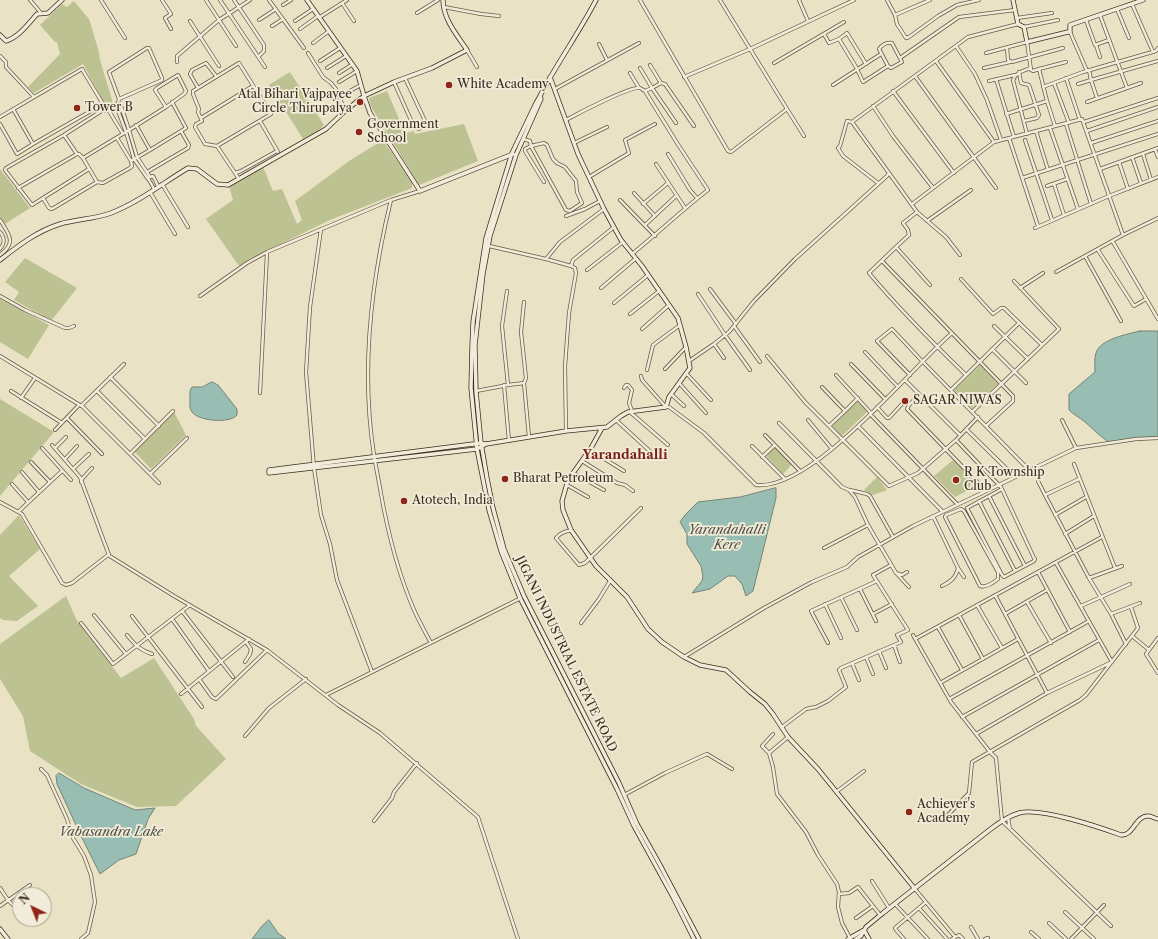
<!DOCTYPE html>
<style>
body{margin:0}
#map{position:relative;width:1158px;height:939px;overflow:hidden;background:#eae2c4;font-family:"Libre Caslon Text",serif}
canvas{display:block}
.north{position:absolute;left:12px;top:887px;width:40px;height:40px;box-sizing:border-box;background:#f1ecd9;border:1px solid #a9a08f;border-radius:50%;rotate:317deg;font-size:11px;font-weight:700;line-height:16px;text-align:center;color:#3c2d1f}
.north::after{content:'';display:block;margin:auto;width:14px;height:18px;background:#8f2418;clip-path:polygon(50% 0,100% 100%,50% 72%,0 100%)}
</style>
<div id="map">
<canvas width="1158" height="939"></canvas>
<div class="north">N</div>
</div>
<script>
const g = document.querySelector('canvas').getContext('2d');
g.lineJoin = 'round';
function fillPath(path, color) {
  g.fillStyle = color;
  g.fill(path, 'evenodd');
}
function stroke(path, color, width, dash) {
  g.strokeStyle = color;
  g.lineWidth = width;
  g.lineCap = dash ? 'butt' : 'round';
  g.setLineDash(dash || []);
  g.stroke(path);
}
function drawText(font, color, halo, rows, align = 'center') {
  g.font = font + ' "Libre Caslon Text",serif';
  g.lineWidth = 3.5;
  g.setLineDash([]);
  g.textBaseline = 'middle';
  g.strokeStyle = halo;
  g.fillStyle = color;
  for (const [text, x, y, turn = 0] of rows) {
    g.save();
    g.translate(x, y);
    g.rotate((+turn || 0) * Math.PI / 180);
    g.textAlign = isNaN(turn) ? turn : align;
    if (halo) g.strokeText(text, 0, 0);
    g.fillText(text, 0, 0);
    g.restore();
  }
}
fillPath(new Path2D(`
 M74 1 89 19 99 52 100 60 113 103 106 106 83 64 34 93 28 87 60 54 57 42H55L40 25 62 4 67 7Z
 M290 72 324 125 318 131 303 139 269 85Z
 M387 91 405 133 414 131 415 134 464 124 478 161 419 185 370 105 369 98Z
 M383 140 412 182V188L330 220 248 260 239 266 206 219 233 200 229 186 263 167 273 191 282 189 297 224 302 220 295 201 349 161Z
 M0 169 30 208 5 224 0 218Z
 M25 258 77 288 51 321 14 300 19 292 5 282Z
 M0 298 49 325 28 359 0 342Z
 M980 365 998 384 972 408 954 390Z
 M0 399 54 432 0 496Z
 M858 401 868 411 842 436 832 426Z
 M174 412 186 435 151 469 134 451Z
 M775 447 792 464 783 474 766 456Z
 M953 460 978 485 955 497 934 476Z
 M877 477 887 490 873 495 864 490Z
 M19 515 40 549 9 576 38 606 17 621 3 620 0 618V535Z
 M66 596 76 619 121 678 154 658 194 719 196 726 226 759 176 806 137 807 81 784 30 751 23 716 0 679V644Z`), '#bcc291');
const water = new Path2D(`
 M1140 331H1158V438L1110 443C1101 437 1093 429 1085 422 1079 417 1074 415 1069 410V394L1095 372C1095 366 1094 359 1096 353 1100 339 1128 334 1140 331Z
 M212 382 218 385 237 409V415C230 424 198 421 192 412 189 408 190 403 190 399 190 394 189 391 192 387H202Z
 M776 488V498L753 591 746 596 742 584 735 576H728L710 589 692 593 702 581 703 576 701 566 687 544V534L680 522 685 515 698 502 740 497Z
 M59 773 84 788 135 810 155 808 148 819 136 854 119 860 100 874 81 836 57 784 56 776Z
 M269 920 278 933 286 939H252L262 926Z`);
fillPath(water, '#98beb4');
stroke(water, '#738478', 1);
const street = new Path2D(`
 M30 0 41 13
 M101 0 125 38
 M162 0 171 14 165 18 171 29
 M206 0 236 46
 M220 0 265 67
 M234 0 264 45V51L259 56
 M269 0 304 48
 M640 0 728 151 731 152 787 109
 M720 0 787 109 804 136
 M799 0 808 21
 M887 0 895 15 897 24 906 38 909 37 938 16 957 5 979 0
 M342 3 354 21
 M1132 4 1153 52
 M283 5 291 0
 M444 7 481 14 499 16
 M1117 9 1129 38
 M417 13 438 0
 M895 15 930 0
 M1100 15 1127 88
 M320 17 347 0
 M1017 18 1052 13
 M259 20 276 9
 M1086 20 1095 45 1109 40
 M190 21 219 66
 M295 21 313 9
 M272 26 283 19
 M1024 27 1058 20
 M300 29 318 16
 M1070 32 1087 71
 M824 34 829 43 839 39
 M313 43 329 31
 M599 44 607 60
 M1096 45 1100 57
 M956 46 975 74 987 100 1001 140
 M1007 48 1008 60 1012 62 1063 48
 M467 50 477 67
 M308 53 323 77 331 83 336 89 345 111
 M986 53 1027 42 1031 70 1033 71 1039 69 1047 101 1055 126
 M0 56 6 62V67L34 97
 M900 58 959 17 1015 10
 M320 61 340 48
 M936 61 994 142
 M177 62V56L219 20 250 0
 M239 63 271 114 217 146 205 144 195 127 196 124 202 121 198 112 199 109 193 94V91Z
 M774 63 844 22
 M866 64 847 33 839 39 856 67 863 82 888 66 891 68 902 62 892 43C886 42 882 45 879 49L888 66
 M650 65 661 83
 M327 68 346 56
 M640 68 652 88 661 83 665 84 694 126
 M984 68 1010 62
 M1039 69 1066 62
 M1019 72 1021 83 1029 85 1039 115 1037 118 1024 121
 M339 73 353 64
 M630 73 639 88
 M178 75 186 91 184 94 166 107 155 90 157 88Z
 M915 76 996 188
 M684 77 750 49 854 0
 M1066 78 1080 120
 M996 79 1014 137
 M989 81 1015 75
 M339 82 357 71
 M394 82 414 127 419 129 423 126 426 123 405 78
 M1054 83 1069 123
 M1078 84 1091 80 1089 70
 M833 85 881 54
 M1043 87 1083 72 1156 51 1158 48
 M198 88 190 74 192 70 206 63 216 76
 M555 89 639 43
 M645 91 652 88 676 123
 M893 91 954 173
 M346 93 361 85
 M1097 98 1091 80 1158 61
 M119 99 162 80V78L149 48H147L109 72 119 99 117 108 126 132 134 159 148 179
 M1087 102 1141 83
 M118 104 121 106 129 130 137 157 150 177 153 176 158 186
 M873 106 893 136 933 188
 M106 110 117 104
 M1006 114 1047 101
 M0 117 82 69 103 104 33 144 13 109
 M201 118 253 86
 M566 120C577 114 630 86 640 88 642 89 643 90 645 91L677 143 708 190C682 210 658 233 632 254
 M260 121 278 152
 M1084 122 1158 98
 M0 124 17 154 33 144
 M1066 124 1091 204
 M136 125 150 150 186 128 172 102
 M1050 128 1078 209
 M1036 131 1048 170
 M1087 131 1158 107
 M1027 134 1013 80C1016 72 1023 71 1031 68
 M64 135 77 154H79L83 158 97 182
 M1009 138 1038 226
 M523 139 530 141 531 146 544 143 547 145 553 159 557 163 565 167 576 181 577 192 582 203 570 211 566 210 531 146 525 149V151L544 182
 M1025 140 1052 220
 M574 143 607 127
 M1091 143 1158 121
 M217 146 239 179
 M1155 149 1158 157
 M668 154 690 190 697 198
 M1143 154 1151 180
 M1132 157 1141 183
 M83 158 126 132 166 107
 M131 161 150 150
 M1119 162 1128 189
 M656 164 685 208
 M89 169 32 205 5 170 6 168 64 135 103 110 109 111 123 134
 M1100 169 1158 148
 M147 172 188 148 189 145 181 131
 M235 173 241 171 277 151
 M889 173 917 212 903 223 908 230 909 235 896 247
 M589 177 629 153 625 140 655 124
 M148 178 154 189
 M1022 178 1158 134
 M878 183 843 156 838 148 840 146 847 121 852 122 968 37 1018 24
 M162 184 188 227
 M1054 184 1064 215
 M1047 186 1067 179
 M18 188 77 154
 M150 192 175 234
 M634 193 655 216
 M43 198 49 208 52 209 97 182 103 183 130 168 132 166 131 161 117 138
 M391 200C371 282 361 372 374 455 376 468 379 481 381 494 388 533 398 573 414 610 419 621 425 632 431 643
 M620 200 655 236
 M643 204 668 183
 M912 204 994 142 1082 119 1123 235
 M917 212 946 237 960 255
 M566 216 585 209 600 201
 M0 220C9 234 17 243 0 255
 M927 221 971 190
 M645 225 676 196
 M1035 228 1109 196 1158 177
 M321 229 310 307 306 372 314 468 321 515 330 544 337 580 372 672
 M0 232C5 238 5 243 0 249
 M1113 242 1158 319
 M489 246 546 259 571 266 575 268 576 273 569 313 565 366 566 431
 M1098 250 1134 306 1146 299
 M1085 256 1121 321
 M546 259 560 242 604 209
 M882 261 1013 396V401L986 426
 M571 266 573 260 614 227
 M587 270 623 242
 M1056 272 1123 235 1158 218
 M961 279 993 314 1001 308H1004L1042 345
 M930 285 896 247 869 273C899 309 932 342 966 375
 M601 288 635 259
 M1020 288 1043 273
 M710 289 736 324
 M507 291 502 326 508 385
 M698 294 725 335 750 370
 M0 296 25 310 65 328H69L74 326
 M200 296 247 263 267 252 391 200 420 191
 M524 302 521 332 526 378 524 383 529 437
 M614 303 648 275
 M630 314 659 291
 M734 326 760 362
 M994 326 1028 359
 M642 329 669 305
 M714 344 724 358
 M992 349 1026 383
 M865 352 898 387
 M0 356 83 407 159 483
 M767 356 805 402 889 486 918 473 956 440 978 417
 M689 361 714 344 729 332 754 301 795 259 887 176 889 173 852 122
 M851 364 885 399
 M665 369 686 347
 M647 370 653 345 680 325
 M686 373 711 400
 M836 375 871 413
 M910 375 877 341 892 329 923 362 1029 470
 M641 376 642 380 666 407H669L704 433 756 485C813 491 909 370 952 333
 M110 377 159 426
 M905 380 960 435
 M679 383 706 413
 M504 385 509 441
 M822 387 845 411 858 398
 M624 388 626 385H628L632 390 629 403 632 411
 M951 390 1019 323
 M11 391 62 423
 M97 391 145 439
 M476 391 508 385 524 383
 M260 393 267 253
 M671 394 684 406
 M919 395 909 405 907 409 986 491
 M21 398 35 378
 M81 406 124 364
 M877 407 887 418H889L902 404
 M630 412 668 445
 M972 412 1059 329 1014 281
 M870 414 957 504
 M67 418 102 454
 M616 420 654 455
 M808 420 832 449
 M1062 420 1076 448
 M779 423 842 487 849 490 855 497 868 525 896 573 909 587
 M829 426 845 411
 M858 426 942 511
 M966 429 1015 477
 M55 430 79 405
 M765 435 800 471
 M956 440 999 485 1001 487 1034 558 1035 559 1034 561 1004 577 1002 575 967 508 1002 489
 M52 445 80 477 109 555
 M752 446 785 479
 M42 448 71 480
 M55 448 66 437
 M590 450 624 471
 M130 454 173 411
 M762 457 775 445
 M65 459 77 446
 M582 461 617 483 625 485 633 491
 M31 462 50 482
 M1074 464 1115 568
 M73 469 89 454
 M22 472 39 492
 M573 473 604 490
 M150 474 187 438
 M1038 481 1045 495 1079 479
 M81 482 82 479 92 468
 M12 484 28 502
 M567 485 588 497
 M850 490 867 494 870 496 893 537
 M1045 495 1089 578 1111 614 1126 644
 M989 496 1025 566
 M979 501 1015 571
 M0 502 22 514 62 583 66 585 72 583 108 555 174 596 267 650 338 705 380 733 478 817 518 939
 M961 509 964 511 998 572V579C993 583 986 588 980 586L945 517 946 515Z
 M18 512 62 471
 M1055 515 1086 497
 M933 516 958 568C956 578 950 582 942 586
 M572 531C566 530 559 534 556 538L579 565 585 563 641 508
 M1065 534 1094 516
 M824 548 868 525
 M958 568 964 577
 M1038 572 1070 632
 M896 573 902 575 907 572
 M1089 578 1122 566
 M860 589 876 621
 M995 595 1047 693
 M841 597 857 630
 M1027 602 1051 643
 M825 604 841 638
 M977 605 1002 648
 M1081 606 1130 584
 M182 611 233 677
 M873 614 892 604
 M1005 614 1047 590
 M1111 614 1140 603
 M94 615 126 654
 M959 615 983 659
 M132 616 202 707
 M172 619 209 671
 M81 623 113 664 190 605
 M581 623 599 599 610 581
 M938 627 962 670
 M127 635C135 645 140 650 152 654
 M913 635 951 702 990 752 996 758 1002 821 1111 926
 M1132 636 1149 650
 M1158 638 1146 654 1158 673
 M915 639 1102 537
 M828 643 811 611 877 581
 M894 645 900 662
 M879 651 886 668
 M684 657 764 608 812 582 847 567 858 557 913 526 1076 448 1136 439 1158 438
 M866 657 873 674
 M245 662 250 654 251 649 246 642
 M852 663 859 680
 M199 679 212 697 216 699 267 650
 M940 683 1018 639
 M181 694 249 639
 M326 695 521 598
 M949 699 1089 621
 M962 717 1099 640
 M782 727 806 709 816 707 828 701 846 687 839 670 841 668 901 642 897 635 908 630 873 575 891 565
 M976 734 1047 693 1112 662 1056 563
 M245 736 269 708 306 679
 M788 737 769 753 773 767 777 794 806 832 818 855 837 884 839 892 838 907 842 923 850 938
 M769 753 762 746 773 734
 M41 769 47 775 67 819 73 838 84 856 91 875 95 902 88 933 81 939
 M836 792 864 771
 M624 795 665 773 707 754 732 769
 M947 816 969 793 972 762 1080 700 1086 695 1138 628 1131 607
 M1008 818 1010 829
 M374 821 392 798 394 792 417 763
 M872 881 889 908
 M0 888C5 895 11 908 20 907
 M915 889 955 937
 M839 894 849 893 858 887 880 915
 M895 904 928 939
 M0 906 30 885
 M919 908 947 939
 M1065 912 1094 939
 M856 918 873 906
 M1049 923 1066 939
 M971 927 978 939
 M1031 932 1039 939
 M904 939 896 930 895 928 926 902
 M952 939 959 935 963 939
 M985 939 988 938
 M1071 939 1104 905`);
const secondary = new Path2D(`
 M307 0 357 71 364 96 370 113 420 191 513 154
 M596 0C579 33 557 63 540 96L541 99 516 155 490 236 483 274 475 345 476 391 481 443 487 478 493 508 504 549 524 596 619 783 637 824 660 865 699 939
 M1013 0 1018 24 1024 27 1027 42 1068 32H1070V25L1143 0
 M0 35 6 41C19 37 28 24 37 14L48 13 62 0
 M540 96 536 103 512 153 486 238 473 322 472 346 471 388 477 449 489 510 501 551 520 598 617 789 634 826 673 897 694 939
 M0 260C18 246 37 231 60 224 77 219 95 219 111 213 139 202 163 183 188 168L197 169 217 184 228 185 326 129 345 111 364 96 394 82 432 68 467 50C457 35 443 19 443 0
 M602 428 591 448 568 480 562 501 563 510 571 530 596 566 627 597 648 629 662 642 684 657 700 665 726 670 750 692 765 704 773 714 788 737 818 769 915 889
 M481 443 486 444 477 449 269 473V470Z
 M486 444 566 431 607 427 621 416 628 412 666 407 669 397 690 368 686 347 678 318 642 266 621 240 604 209 578 154 550 77
 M0 929 8 939
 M864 930 869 939
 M848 939 864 930
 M856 939 861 936 866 927 883 913 992 828C1000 822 1009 816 1019 813 1040 807 1099 827 1121 835 1134 836 1135 815 1149 816 1151 816 1156 819 1158 819`);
stroke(street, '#685a48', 4);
stroke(secondary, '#3c2d1f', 5);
stroke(street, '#f1ecd9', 2.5);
stroke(secondary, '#f1ecd9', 3.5);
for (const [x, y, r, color] of [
 [449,85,4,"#8f2418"],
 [360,102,4,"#8f2418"],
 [77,108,4,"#8f2418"],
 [359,132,4,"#8f2418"],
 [905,401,4,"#8f2418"],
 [505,479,4,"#8f2418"],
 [956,480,4,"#8f2418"],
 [404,501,4,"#8f2418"],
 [909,812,4,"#8f2418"]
]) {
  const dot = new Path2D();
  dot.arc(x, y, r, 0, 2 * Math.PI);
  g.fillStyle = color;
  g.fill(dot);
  stroke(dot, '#f1ecd9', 1.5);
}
drawText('12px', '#3c2d1f', '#f1ecd9', [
 ["White Academy",457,85],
 ["Atal Bihari Vajpayee",352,95,"right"],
 ["Circle Thirupalya",352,109,"right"],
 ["Tower B",85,108],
 ["Government",367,125],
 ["School",367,139],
 ["SAGAR NIWAS",913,401],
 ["R K Township",964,473],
 ["Club",964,487],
 ["Bharat Petroleum",513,479],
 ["Atotech, India",412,501],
 ["Achiever's",917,805],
 ["Academy",917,819]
], 'left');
drawText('12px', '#3c2d1f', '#f1ecd9', [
 ["JIGANI INDUSTRIAL ESTATE ROAD",566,654,64]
]);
drawText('bold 13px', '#7a1f14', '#f1ecd9', [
 ["Yarandahalli",625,455]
]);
drawText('italic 13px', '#535144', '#f1ecd9', [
 ["Yarandahalli",727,530],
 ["Kere",727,545],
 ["Vabasandra Lake",111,832]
]);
</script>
